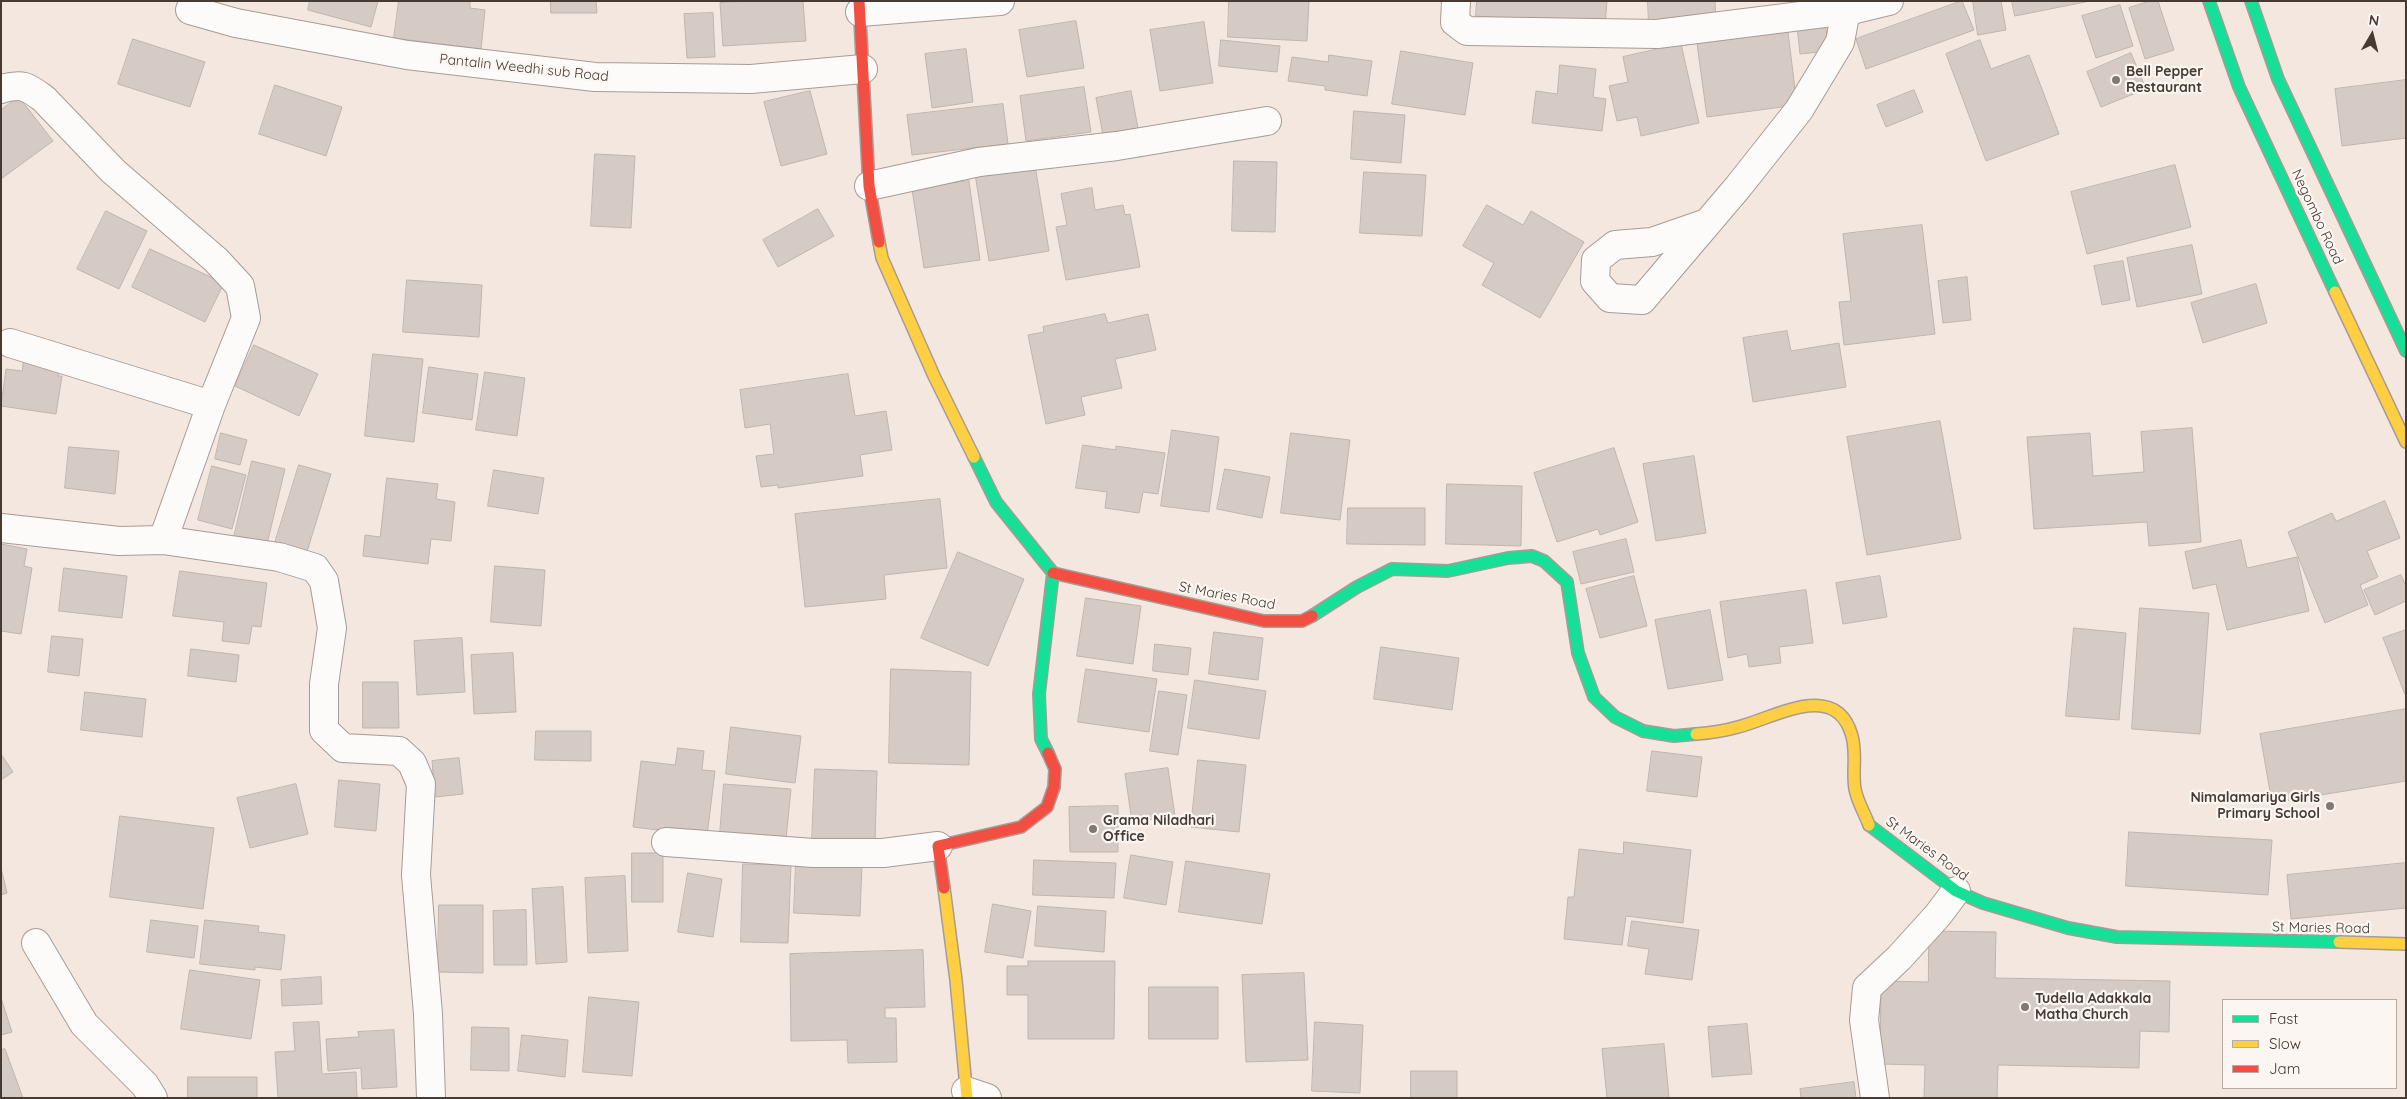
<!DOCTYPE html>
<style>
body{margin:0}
#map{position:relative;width:2407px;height:1099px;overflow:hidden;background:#f4e7df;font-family:Quicksand,sans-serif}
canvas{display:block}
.frame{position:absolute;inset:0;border:2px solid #463a32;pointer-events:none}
.legend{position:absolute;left:2222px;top:999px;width:175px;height:90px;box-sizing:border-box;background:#fcf6f2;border:1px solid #b3aba5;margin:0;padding:6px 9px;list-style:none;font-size:15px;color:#463a32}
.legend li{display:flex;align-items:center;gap:10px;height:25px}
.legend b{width:25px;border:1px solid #b3aba5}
.north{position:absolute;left:2347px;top:10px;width:50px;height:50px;-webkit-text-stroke:4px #fcf6f2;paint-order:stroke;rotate:8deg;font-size:14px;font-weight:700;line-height:20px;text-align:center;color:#463a32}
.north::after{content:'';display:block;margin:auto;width:18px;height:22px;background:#463a32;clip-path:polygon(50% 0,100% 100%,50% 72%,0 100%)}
</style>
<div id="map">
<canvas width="2407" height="1099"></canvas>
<div class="frame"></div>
<ul class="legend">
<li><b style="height:6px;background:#16e098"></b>Fast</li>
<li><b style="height:6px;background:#ffcf43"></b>Slow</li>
<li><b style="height:6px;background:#f24e42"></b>Jam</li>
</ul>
<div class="north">N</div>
</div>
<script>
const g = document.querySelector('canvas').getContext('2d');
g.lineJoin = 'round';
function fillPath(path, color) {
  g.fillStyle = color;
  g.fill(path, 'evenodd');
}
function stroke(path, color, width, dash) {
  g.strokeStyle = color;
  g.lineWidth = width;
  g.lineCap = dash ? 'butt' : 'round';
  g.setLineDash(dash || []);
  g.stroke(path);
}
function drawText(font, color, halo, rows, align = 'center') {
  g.font = font + ' Quicksand,sans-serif';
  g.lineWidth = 4.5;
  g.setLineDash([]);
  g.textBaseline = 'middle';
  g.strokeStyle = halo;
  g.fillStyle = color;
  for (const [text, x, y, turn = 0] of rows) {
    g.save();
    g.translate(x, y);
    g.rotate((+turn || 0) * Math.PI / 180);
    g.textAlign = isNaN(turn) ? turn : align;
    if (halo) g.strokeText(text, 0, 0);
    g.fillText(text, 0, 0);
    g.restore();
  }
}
const building = new Path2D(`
 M310 1H378L371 27 308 10Z
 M399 1H470V8L485 10 481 49 394 38Z
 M551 1H596L597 13H551Z
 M748 1H803L806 41 723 46 720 3Z
 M1229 1H1309L1307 41 1228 37Z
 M1477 1H1607L1605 26 1476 16Z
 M1648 1H1715L1716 23 1649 25Z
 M1962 1 1974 30 1866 69 1856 39Z
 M1973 1H2001L2006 30 1978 35Z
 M2012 1H2090L2015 16Z
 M2150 1H2158L2174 50 2145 59 2129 8Z
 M2120 5 2133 46 2096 58 2082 16Z
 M713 13 715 57 687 58 684 14Z
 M1076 21 1084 68 1027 77 1019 30Z
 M1204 22 1213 83 1160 91 1150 30Z
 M1825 22 1829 51 1800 54 1797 26Z
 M1787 24 1797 105 1707 117 1696 36Z
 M133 39 205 62 190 107 118 84Z
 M1221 40 1280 46 1277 72 1219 66Z
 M1980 40 1991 69 2029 55 2059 134 1986 161 1946 54Z
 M1681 44 1699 123 1641 136 1637 117 1617 121 1609 86 1628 82 1623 57Z
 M966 49 973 102 932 108 925 54Z
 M1401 51 1473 63 1465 115 1392 104Z
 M2131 53 2146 89 2101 107 2087 72Z
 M1329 55 1372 61 1367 96 1325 90V86L1288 81 1292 57 1328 62Z
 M1560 65 1596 69 1593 97 1606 99 1602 131 1532 123 1536 91 1557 94Z
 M2406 80V138L2342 146 2335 89Z
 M275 85 342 107 326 156 259 134Z
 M1084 87 1091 132 1026 141 1020 96Z
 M1914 90 1923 112 1886 127 1877 105Z
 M810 91 827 154 781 166 764 102Z
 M1131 91 1138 128 1103 135 1096 98Z
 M19 97 53 141 1 179V110Z
 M1003 104 1008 144 912 155 907 115Z
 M1354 111 1405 115 1401 163 1351 159Z
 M595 154 635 156 631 228 591 226Z
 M1234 161 1277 162 1275 232 1232 231Z
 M1035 165 1049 251 989 261 975 174Z
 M2175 165 2191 227 2087 254 2071 192Z
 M1364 172 1426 175 1422 236 1360 233Z
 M969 181 980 260 924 268 912 189Z
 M1092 188 1095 210 1123 205 1125 215 1130 214 1140 267 1066 280 1056 227 1067 225 1061 194Z
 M1487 205 1523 225 1531 211 1584 242 1540 318 1482 285 1494 263 1463 246Z
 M818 209 834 236 778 267 763 240Z
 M106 211 147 231 119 289 77 269Z
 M1922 225 1935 334 1844 345 1839 302 1851 301 1843 234Z
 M2192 245 2202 294 2137 307 2127 258Z
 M150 249 224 283 205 322 132 287Z
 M2123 261 2130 300 2102 305 2094 266Z
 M1967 277 1971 320 1943 323 1938 281Z
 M407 280 482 285 479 337 403 332Z
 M2256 284 2267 323 2203 343 2191 303Z
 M1105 314 1108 323 1148 314 1156 350 1115 359 1122 388 1081 397 1085 415 1046 424 1028 335 1044 332 1043 327Z
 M1787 331 1791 351 1839 343 1846 387 1753 402 1743 338Z
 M254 345 318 374 299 416 235 386Z
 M373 354 423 359 414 442 365 436Z
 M24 358 60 363 58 376H62L56 414 1 406 6 369 22 371Z
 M429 367 478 374 472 420 423 413Z
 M485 372 525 378 517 436 476 430Z
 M848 374 855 416 886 411 892 450 860 455 863 476 778 488V485L761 487 756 456 774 454 770 424 745 428 740 390Z
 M1940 421 1961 539 1867 555 1847 437Z
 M2192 428 2201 542 2149 546 2147 522 2034 529 2027 437 2090 433 2093 476 2144 472 2141 432Z
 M1172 430 1219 437 1209 512 1161 506Z
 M221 433 247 440 240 465 215 459Z
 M1291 433 1350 440 1340 520 1281 513Z
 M1083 445 1116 450V446L1165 453 1158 494 1143 492 1139 513 1105 508 1107 492 1076 488Z
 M69 447 119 451 115 494 65 488Z
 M1614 448 1638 522 1600 535 1598 529 1557 542 1534 473Z
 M1694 456 1706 533 1656 541 1643 464Z
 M252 461 285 469 267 544 234 537Z
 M299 465 331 474 306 555 274 546Z
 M212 466 246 475 232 529 198 520Z
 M1225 469 1270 477 1262 518 1217 509Z
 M494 470 544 478 538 514 488 506Z
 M387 478 438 484 436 499 455 502 451 541 431 539 428 564 363 556 365 535 380 537Z
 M1447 484 1522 486 1521 546 1446 544Z
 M940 499 947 568 884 575 886 599 805 607 795 514Z
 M2385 501 2400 538 2367 551 2378 577 2360 585 2368 605 2325 623 2288 532 2332 513 2336 521Z
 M1348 508H1425V545L1347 544Z
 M1626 539 1634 572 1581 584 1573 552Z
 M2241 540 2247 568 2297 557 2309 611 2227 630 2216 584 2193 589 2185 552Z
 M1 544 27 549 24 566 32 568 21 634 1 631Z
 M958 552 1024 579 988 666 921 638Z
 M495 566 545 570 541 626 491 622Z
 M64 568 127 576 122 618 59 611Z
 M180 571 267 583 261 627 252 626 249 644 222 641 224 622 173 616Z
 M2401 575 2406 586V601L2375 615 2364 590Z
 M1634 576 1647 626 1600 638 1586 589Z
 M1880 576 1887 617 1843 624 1836 583Z
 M1806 590 1813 643 1779 647 1781 663 1749 667 1747 654 1728 658 1720 602Z
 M1086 598 1141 606 1133 664 1077 656Z
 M2140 608 2209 613 2200 734 2132 729Z
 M1710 610 1723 680 1668 689 1655 620Z
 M2074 628 2126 633 2119 720 2066 716Z
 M2406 630V697L2383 638Z
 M1214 632 1263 638 1258 680 1209 674Z
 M52 636 83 639 79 676 48 672Z
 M462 638 465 692 417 695 414 641Z
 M1155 644 1191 648 1188 675 1153 671Z
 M1381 647 1459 658 1452 710 1374 699Z
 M191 649 239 655 236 682 188 676Z
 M513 653 516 712 474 714 471 655Z
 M891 669 971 672 969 765 889 763Z
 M1086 669 1157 679 1149 732 1078 722Z
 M1195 680 1266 691 1259 739 1188 728Z
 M363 682H398L399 728H363Z
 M1159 691 1187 695 1178 755 1150 751Z
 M85 692 146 699 142 737 81 730Z
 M2406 709V781L2272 803 2260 734Z
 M731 727 801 736 795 783 726 774Z
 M536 731H591V761L535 760Z
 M678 748 704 751 702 770 715 771 707 836 633 827 641 761 675 765Z
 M1652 751 1702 757 1697 797 1647 791Z
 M1 754 13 772 1 780Z
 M459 758 463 794 435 797 432 761Z
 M1198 760 1246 765 1239 832 1191 827Z
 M1168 768 1175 816 1132 822 1125 774Z
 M815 769 877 771 875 843 812 841Z
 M339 780 380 784 376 831 335 827Z
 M296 784 308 834 250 848 237 798Z
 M724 784 791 789 786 839 720 834Z
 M1118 806V852H1070L1069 807Z
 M120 816 214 828 203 909 110 897Z
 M2129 832 2272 840 2268 895 2126 886Z
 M1624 842 1691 850 1683 923 1626 916 1622 945 1564 939 1568 897H1574L1579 849 1623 854Z
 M632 853H663V902H632Z
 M1131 855 1173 862 1166 905 1124 898Z
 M1034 860 1116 863 1114 898 1033 895Z
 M1186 861 1270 874 1262 924 1179 912Z
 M796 862 862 864 860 916 794 913Z
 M2406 863V908L2291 919 2287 875Z
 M743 864 791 865 788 943 741 942Z
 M1 868 7 893 1 895Z
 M688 873 722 879 713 937 678 932Z
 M625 876 628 951 588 953 585 878Z
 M563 887 567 962 536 964 532 889Z
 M993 904 1031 911 1023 958 985 952Z
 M439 905H483V973L438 972Z
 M1038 906 1106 911 1104 952 1035 946Z
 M526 910 527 965H494L493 911Z
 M151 920 198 926 194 958 147 952Z
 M205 920 259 926 258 932 285 935 281 970 255 967V970L200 964Z
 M1632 921 1699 930 1692 980 1645 974 1649 949 1628 946Z
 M1929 931 1996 932 1995 978 2170 981 2169 1032 2140 1031 2139 1068 1998 1065 1997 1098H1924L1925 1065 1880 1064 1881 981 1928 982Z
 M923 950 925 1007 885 1008V1018H896L897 1062 848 1063 847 1040 791 1041 790 954Z
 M1028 961H1115L1114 1039H1028V995H1007V966H1028Z
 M190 970 260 980 251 1039 181 1029Z
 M1304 973 1308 1060 1246 1062 1242 975Z
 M321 977 322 1004 282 1006 281 980Z
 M1149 987H1218V1039H1149Z
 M589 997 639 1002 632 1076 583 1072Z
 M1 998 12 1032 1 1035Z
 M319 1022 322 1074 356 1072 357 1098H278L275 1052 295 1051 293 1023Z
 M1315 1022 1363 1025 1360 1093 1312 1091Z
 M1747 1024 1752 1074 1712 1077 1708 1027Z
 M472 1027 509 1028V1071L471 1070Z
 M394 1030 397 1087 362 1089 361 1068 328 1071 326 1039 359 1037 358 1032Z
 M522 1035 568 1040 565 1077 518 1071Z
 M1664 1044 1669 1098H1607L1602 1049Z
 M5 1049 23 1098H1V1050Z
 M1411 1071H1457V1098H1411Z
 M188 1077H257V1098H188Z
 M1854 1082 1856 1098H1801L1800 1089Z`);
fillPath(building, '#d6cbc4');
stroke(building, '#c0b5ae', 1);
const street = new Path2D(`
 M1456 1 1455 22 1467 31 1657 34 1856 9 1889 1
 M190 10 236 23 407 55 595 77 751 79 863 69
 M860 12 1000 1
 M1 89C22 83 27 86 44 99L113 171 216 260 240 286 246 318 211 405 163 540
 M869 186 979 162 1117 146 1267 121
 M1707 223 1652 242 1615 245 1596 260 1595 281 1610 298 1642 300 1738 187 1799 110 1840 42 1846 10
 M10 343 211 405
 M1 528 119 541 163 540 279 557 315 568 324 581 332 628 324 684V730L343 748 399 751 412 763 421 784 416 875 428 1014 431 1098
 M666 842 813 853H883L938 846
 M36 943 84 1024 145 1085 153 1098
 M966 1091 987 1098
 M1875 1098 1864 1020 1867 988 1899 958 1938 915 1956 891`);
const fast = new Path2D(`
 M2209 1 2239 87 2335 292
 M2251 1 2278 79 2406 351
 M974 457 996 502 1053 573 1039 694 1041 739 1048 753
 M1312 616 1357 587 1392 569 1448 571 1508 558 1532 556 1544 561 1567 582 1578 653 1594 697 1615 717 1643 731 1674 736 1696 734
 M1869 825 1956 891 1983 903 2068 928 2117 937 2339 942`);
const slow = new Path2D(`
 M879 242 882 258 934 376 974 457
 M2335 292 2406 442
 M1696 734C1710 733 1724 731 1738 727 1774 718 1836 679 1852 736 1857 755 1852 772 1855 789 1857 801 1865 814 1869 825
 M944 888 956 980 967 1098
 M2339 942 2406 944`);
const jam = new Path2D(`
 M859 1 869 186 879 242
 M1053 573 1264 621H1302L1312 616
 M944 888 938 846 1021 827 1047 807 1054 787 1055 769 1048 753`);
stroke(street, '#a69c95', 30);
stroke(fast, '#a69c95', 14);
stroke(slow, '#a69c95', 14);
stroke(jam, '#a69c95', 14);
stroke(street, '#fdfbfa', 28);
stroke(fast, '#16e098', 11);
stroke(slow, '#ffcf43', 11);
stroke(jam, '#f24e42', 11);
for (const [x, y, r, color] of [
 [2116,80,5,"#83776f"],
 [2330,806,5,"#83776f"],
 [1093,829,5,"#83776f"],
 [2025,1007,5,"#83776f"]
]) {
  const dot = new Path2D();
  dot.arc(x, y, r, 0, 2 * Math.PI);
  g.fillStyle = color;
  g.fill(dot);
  stroke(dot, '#fcf6f2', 2);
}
drawText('14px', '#463a32', '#fcf6f2', [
 ["Pantalin Weedhi sub Road",524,68,6],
 ["Negombo Road",2317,217,65],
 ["St Maries Road",1227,596,11],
 ["St Maries Road",1927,849,36],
 ["St Maries Road",2321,928,1]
]);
drawText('bold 14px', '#463a32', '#fcf6f2', [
 ["Bell Pepper",2126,72],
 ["Restaurant",2126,88],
 ["Nimalamariya Girls",2320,798,"right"],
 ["Primary School",2320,814,"right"],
 ["Grama Niladhari",1103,821],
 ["Office",1103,837],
 ["Tudella Adakkala",2035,999],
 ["Matha Church",2035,1015]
], 'left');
</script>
